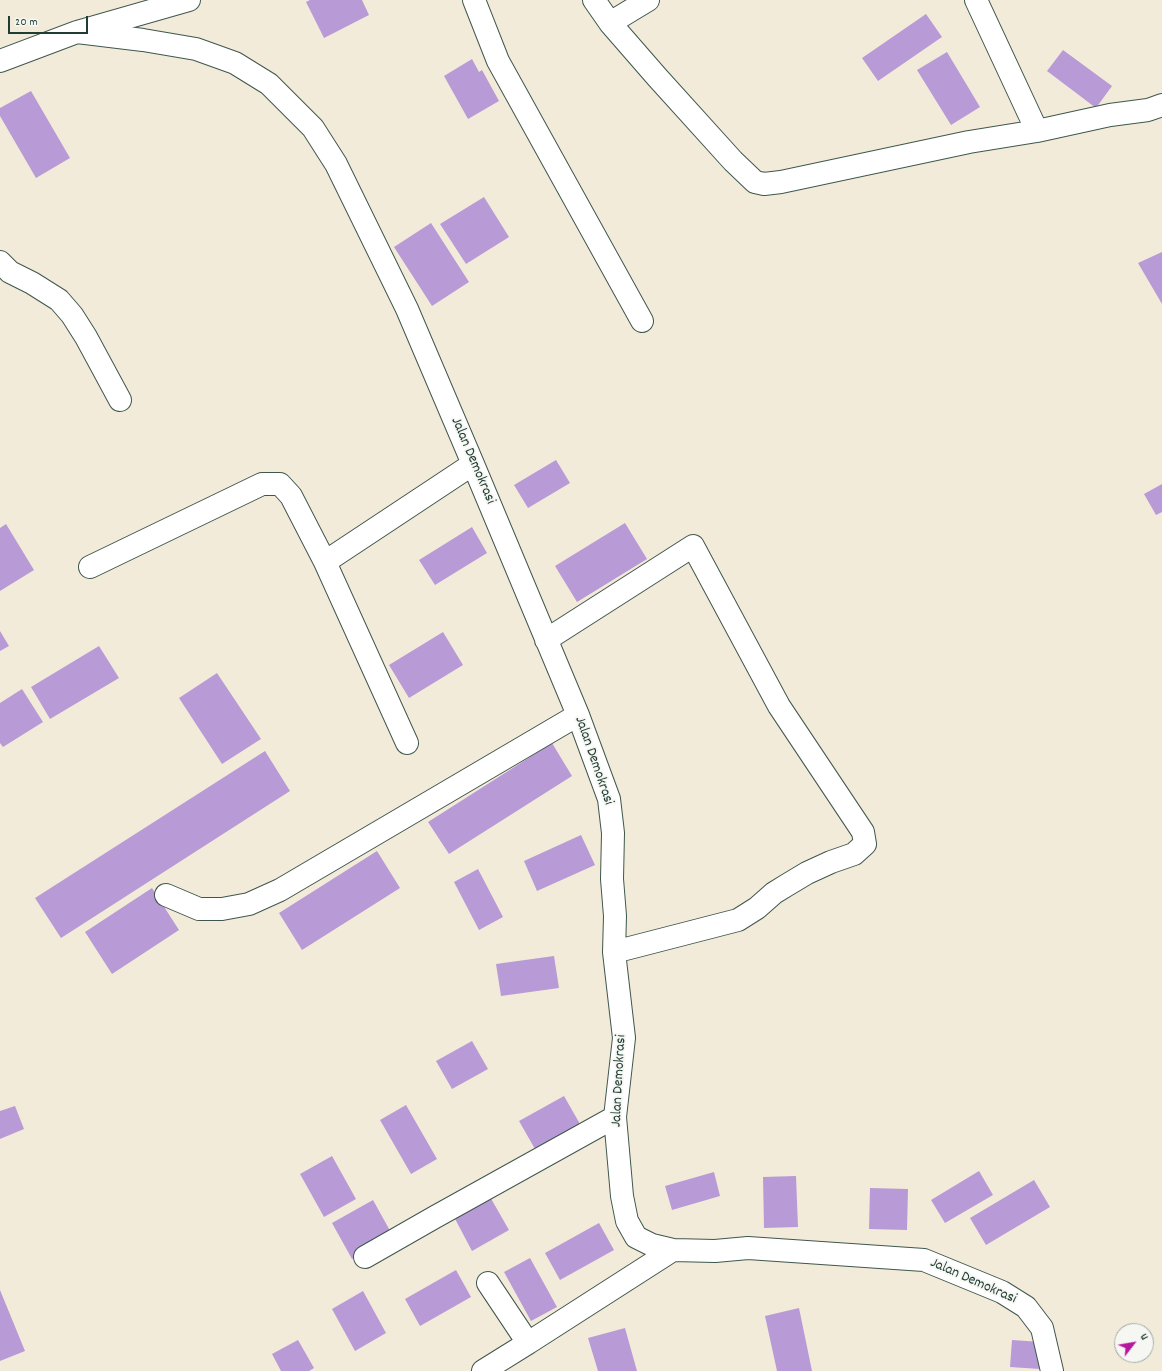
<!DOCTYPE html>
<style>
body{margin:0}
#map{position:relative;width:1162px;height:1371px;overflow:hidden;background:#f3ebd9;font-family:Dekko,sans-serif}
canvas{display:block}
.north{position:absolute;left:1114px;top:1323px;width:40px;height:40px;box-sizing:border-box;background:#f6f6f2;border:1px solid #a0aca6;border-radius:50%;rotate:59deg;font-size:11px;font-weight:700;line-height:16px;text-align:center;color:#1f3d34}
.north::after{content:'';display:block;margin:auto;width:14px;height:18px;background:#b5179e;clip-path:polygon(50% 0,100% 100%,50% 72%,0 100%)}
.scale{position:absolute;left:8px;top:16px;width:80px;height:18px;box-sizing:border-box;border:2px solid #1f3d34;border-top:0;padding-left:5px;font-size:12px;line-height:14px;white-space:nowrap;color:#1f3d34;-webkit-text-stroke:3px #f6f6f2;paint-order:stroke}
</style>
<div id="map">
<canvas width="1162" height="1371"></canvas>
<div class="north">U</div>
<div class="scale">20 m</div>
</div>
<script>
const g = document.querySelector('canvas').getContext('2d');
g.lineJoin = 'round';
function fillPath(path, color) {
  g.fillStyle = color;
  g.fill(path, 'evenodd');
}
function stroke(path, color, width, dash) {
  g.strokeStyle = color;
  g.lineWidth = width;
  g.lineCap = dash ? 'butt' : 'round';
  g.setLineDash(dash || []);
  g.stroke(path);
}
function drawText(font, color, halo, rows, align = 'center') {
  g.font = font + ' Dekko,sans-serif';
  g.lineWidth = 3.5;
  g.setLineDash([]);
  g.textBaseline = 'middle';
  g.strokeStyle = halo;
  g.fillStyle = color;
  for (const [text, x, y, turn = 0] of rows) {
    g.save();
    g.translate(x, y);
    g.rotate((+turn || 0) * Math.PI / 180);
    g.textAlign = isNaN(turn) ? turn : align;
    if (halo) g.strokeText(text, 0, 0);
    g.fillText(text, 0, 0);
    g.restore();
  }
}
fillPath(new Path2D(`
 M310 0H362L369 15 324 38 306 2Z
 M926 14 942 37 878 81 862 58Z
 M1063 50 1112 86 1096 108 1047 71Z
 M947 52 980 107 951 125 917 70Z
 M472 59 479 72 482 70 499 101 468 119 444 76Z
 M31 91 70 158 36 178 0 116V108Z
 M484 197 509 237 466 264 440 224Z
 M431 223 469 282 432 306 394 247Z
 M1162 252V304L1138 263Z
 M556 460 570 483 528 508 514 485Z
 M1162 484V512L1156 515 1144 494Z
 M625 523 647 559 577 602 555 566Z
 M6 524 34 570 0 591V528Z
 M472 527 487 553 435 585 419 560Z
 M0 631 9 646 0 651Z
 M443 632 463 665 409 698 389 665Z
 M99 646 119 678 50 719 31 687Z
 M217 673 261 739 222 764 179 698Z
 M22 689 43 722 3 747 0 743V703Z
 M552 743 572 776 449 854 428 822Z
 M265 751 290 791 61 938 35 898Z
 M581 835 595 865 537 891 524 861Z
 M377 851 400 888 302 950 279 913Z
 M478 869 503 917 479 930 454 882Z
 M152 888 179 930 112 974 85 932Z
 M554 956 559 988 501 996 496 964Z
 M472 1041 488 1069 452 1089 436 1061Z
 M564 1096 580 1124 535 1149 519 1121Z
 M406 1105 437 1159 411 1174 380 1120Z
 M15 1106 24 1129 0 1139V1111Z
 M332 1156 356 1199 324 1217 300 1174Z
 M979 1171 993 1195 945 1223 931 1200Z
 M714 1172 720 1196 672 1210 665 1186Z
 M796 1176 798 1227 764 1228 763 1177Z
 M1034 1180 1050 1207 986 1245 970 1218Z
 M870 1188 908 1189 907 1230 869 1229Z
 M489 1195 509 1230 472 1251 453 1215Z
 M373 1200 393 1236 352 1259 332 1223Z
 M599 1223 614 1250 560 1280 545 1253Z
 M530 1258 557 1307 531 1321 504 1272Z
 M456 1270 471 1297 420 1326 405 1299Z
 M0 1290 25 1351 0 1361Z
 M363 1291 386 1333 355 1351 332 1309Z
 M799 1308 812 1371H777L765 1316Z
 M625 1328 637 1371H598L588 1338Z
 M298 1340 314 1368 309 1371H281L272 1354Z
 M1012 1340 1041 1342 1040 1369 1010 1367Z`), '#b89ad6');
const minor = new Path2D(`
 M474 0 498 61 642 321
 M594 0 610 23 657 77 733 161 755 182 764 184 781 182 969 142 1037 131 1110 115 1148 110 1162 105
 M976 0 1037 131
 M610 23 648 0
 M77 32 143 40 196 49 235 63 269 84 313 128 336 164 407 309 473 464 578 715 609 799 613 833 612 879 615 916 614 952 624 1038 615 1117 622 1196 627 1221 636 1237 652 1245 673 1250 715 1251 748 1248 924 1260 1002 1292 1026 1307 1042 1328 1052 1371
 M0 61 77 32 189 0
 M0 262 10 272 32 283 59 300 72 315 86 337 120 400
 M325 562 473 464
 M90 567 262 484H280L291 496 325 562 407 743
 M546 640 693 546 779 706 863 832 865 844 854 854 831 862 807 873 787 885 774 893 757 908 738 920 614 952
 M166 895 199 909H222L249 904 280 890 578 715
 M365 1257 435 1217 615 1117
 M488 1283 528 1343 673 1250
 M483 1371 528 1343`);
stroke(minor, '#3f574d', 24);
stroke(minor, '#fff', 22);
drawText('15px', '#1f3d34', '#f6f6f2', [
 ["Jalan Demokrasi",472,461,67],
 ["Jalan Demokrasi",593,761,71],
 ["Jalan Demokrasi",620,1081,-87],
 ["Jalan Demokrasi",973,1282,24]
]);
</script>
